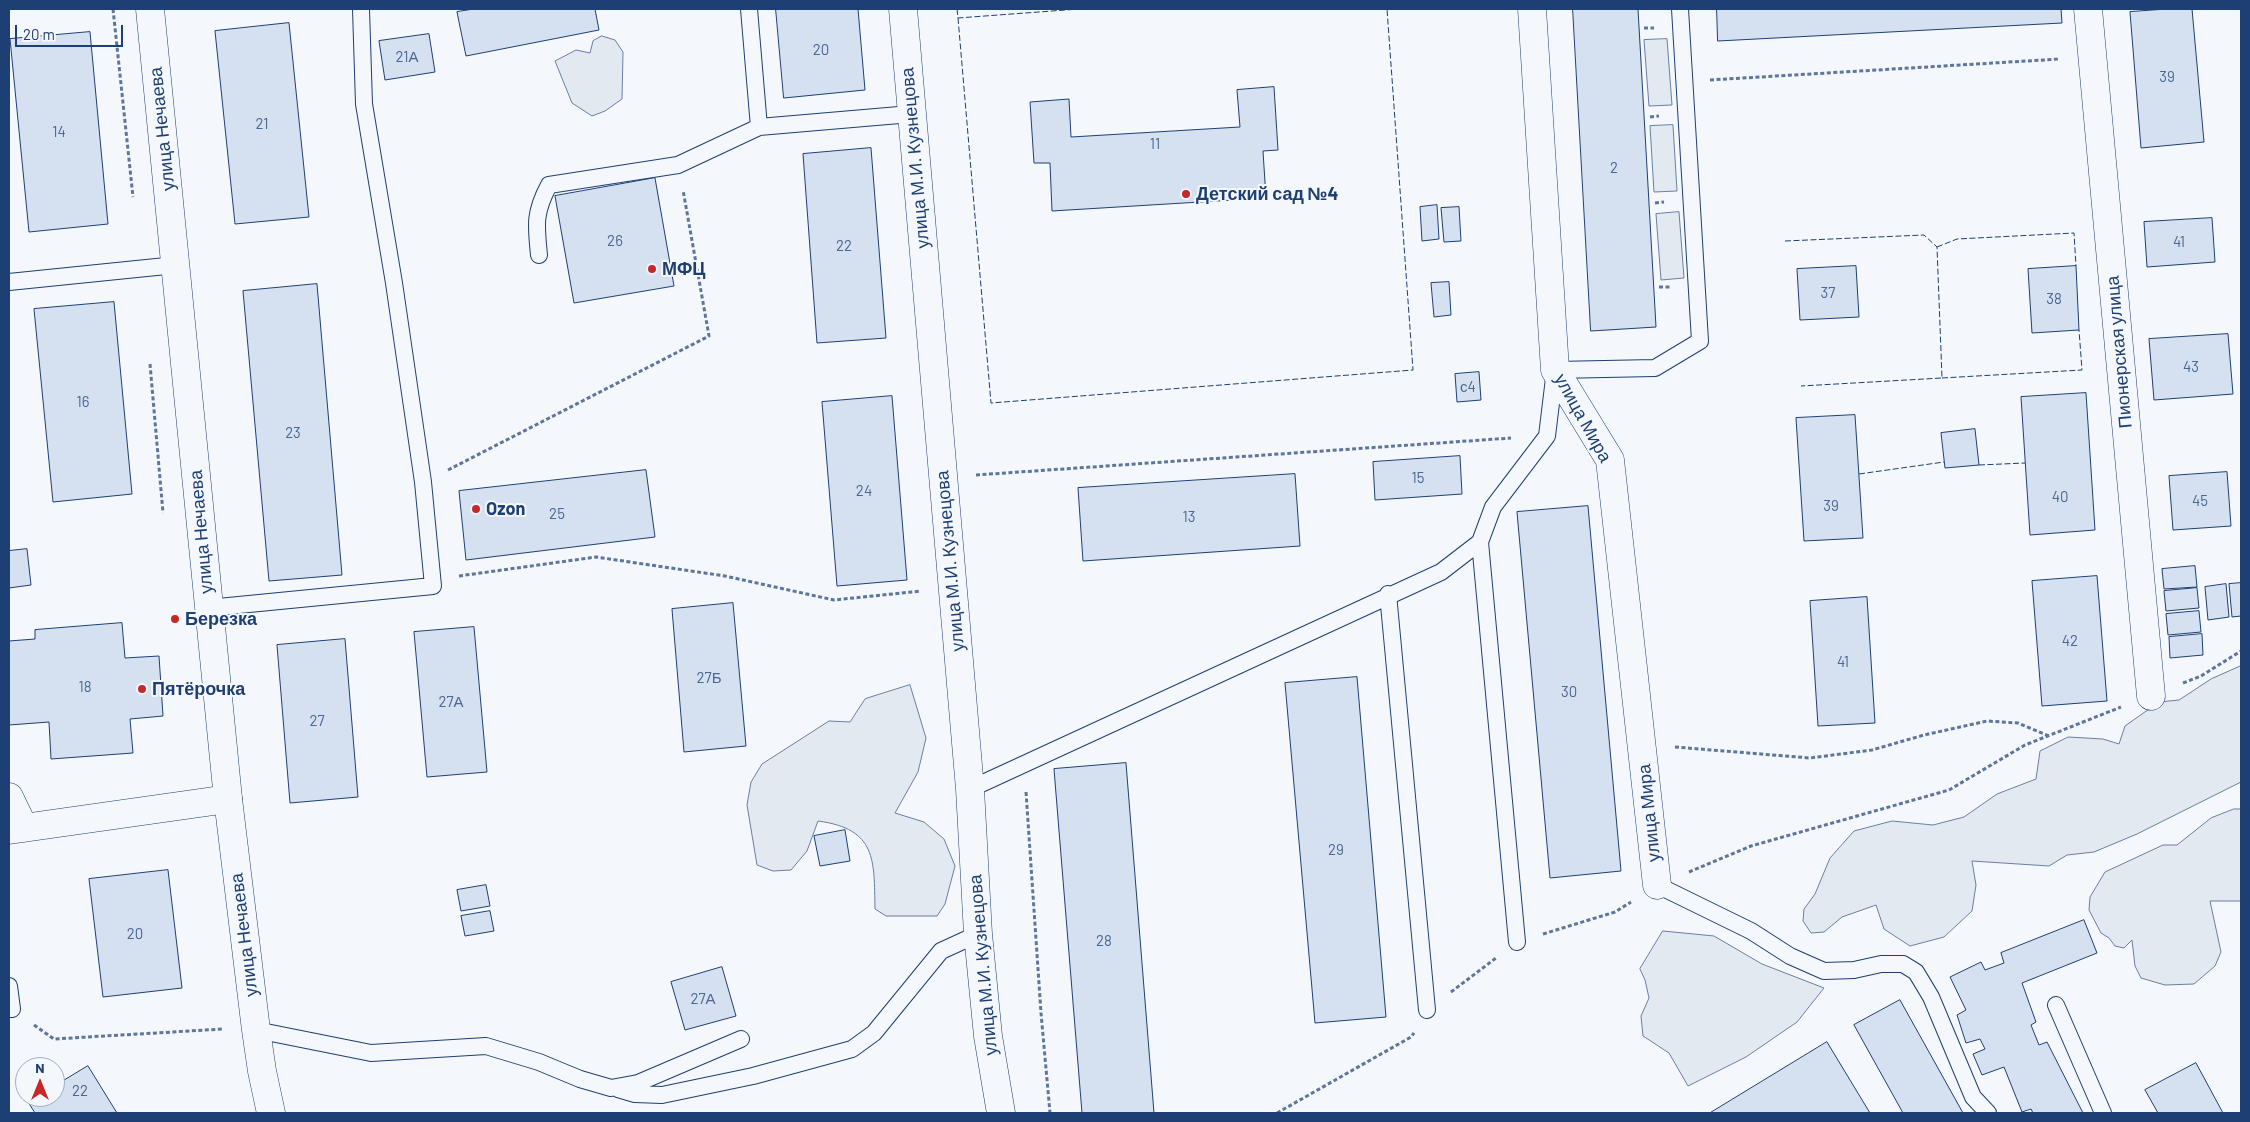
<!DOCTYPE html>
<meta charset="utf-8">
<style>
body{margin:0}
#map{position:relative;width:2250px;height:1122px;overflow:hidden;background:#f4f7fb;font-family:Barlow,sans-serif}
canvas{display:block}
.frame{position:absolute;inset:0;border:10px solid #1d3f73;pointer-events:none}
.north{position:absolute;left:15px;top:1057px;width:50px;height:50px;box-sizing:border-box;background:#f4f7fb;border:1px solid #9eadc5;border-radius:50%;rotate:0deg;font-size:14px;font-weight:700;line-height:20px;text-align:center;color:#1d3f73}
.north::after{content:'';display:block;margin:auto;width:18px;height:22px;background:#c62828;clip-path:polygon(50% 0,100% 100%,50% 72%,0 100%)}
.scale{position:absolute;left:15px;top:25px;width:108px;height:22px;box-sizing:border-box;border:2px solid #1d3f73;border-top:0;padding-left:6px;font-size:15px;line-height:18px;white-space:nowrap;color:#1d3f73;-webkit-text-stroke:4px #f4f7fb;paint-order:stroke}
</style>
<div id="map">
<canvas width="2250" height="1122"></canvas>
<div class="frame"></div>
<div class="north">N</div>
<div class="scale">20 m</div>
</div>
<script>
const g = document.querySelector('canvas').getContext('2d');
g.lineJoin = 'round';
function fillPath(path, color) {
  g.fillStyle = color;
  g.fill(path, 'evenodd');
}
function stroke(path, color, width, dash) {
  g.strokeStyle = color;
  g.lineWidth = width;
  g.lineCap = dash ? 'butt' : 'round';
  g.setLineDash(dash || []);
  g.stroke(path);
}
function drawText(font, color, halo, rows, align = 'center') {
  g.font = font + ' Barlow,sans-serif';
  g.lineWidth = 4;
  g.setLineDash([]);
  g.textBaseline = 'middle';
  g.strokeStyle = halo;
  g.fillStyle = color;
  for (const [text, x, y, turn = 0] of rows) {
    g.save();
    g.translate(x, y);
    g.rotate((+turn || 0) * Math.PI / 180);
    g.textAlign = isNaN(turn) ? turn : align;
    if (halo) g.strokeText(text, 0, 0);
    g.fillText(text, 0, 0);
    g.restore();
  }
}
const green = new Path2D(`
 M602 36 615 40 623 52 622 99 605 111 592 116 572 103 555 61 576 50 590 53 593 41Z
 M1667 39 1672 105 1649 106 1644 40Z
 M1673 125 1677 191 1654 192 1650 126Z
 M1679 212 1684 278 1661 280 1656 214Z
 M2241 666V782L2137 834 2094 852 2067 855 2049 866 1972 861 1976 885 1972 911 1944 937 1910 946 1884 929 1876 905 1842 917 1824 932 1811 933 1803 921 1804 909 1815 894 1830 858 1854 831 1892 821 1933 825 1964 817 1997 794 2036 779 2040 751 2068 737 2103 739 2119 744 2125 726 2159 702 2179 700 2211 679Z
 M910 685 926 738 918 772 895 813 924 822 944 839 955 866 945 904 937 916H886L875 909C874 860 877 829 818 821L807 851 791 870 773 871 757 865 747 805 751 782 762 764 829 721 850 722 865 699Z
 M2234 809H2241V901H2210L2221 952 2215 966 2194 984 2165 985 2141 978 2135 966 2132 940 2124 948 2115 946 2109 938 2101 933 2089 910 2090 897 2105 872 2163 845H2177L2211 818Z
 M1663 931 1714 936 1762 964 1824 988 1797 1022 1746 1057 1688 1086 1669 1053 1643 1036 1641 1016 1649 998 1645 980 1640 969Z`);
fillPath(green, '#e3e9f0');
stroke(green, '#687fa3', 1);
const building = new Path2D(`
 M474 9H595L599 30 466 56 457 12Z
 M776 9H858L865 90 784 98Z
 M1573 9H1638L1656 327 1591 331Z
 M1717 9H2061L2062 23 1718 41Z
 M2167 9H2192L2204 142 2141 148 2130 12Z
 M289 23 309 217 235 224 215 31Z
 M90 32 108 224 29 232 10 39Z
 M429 34 435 72 385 80 379 41Z
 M1274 87 1278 150 1263 151 1266 198 1052 211 1050 163H1034L1030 102 1069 99 1071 137 1240 127 1237 90Z
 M871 148 886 338 817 343 803 154Z
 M655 178 674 286 574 303 555 196Z
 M1437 205 1439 239 1422 241 1420 207Z
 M1459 207 1461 241 1444 242 1441 208Z
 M2212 218 2215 262 2147 267 2144 222Z
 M1856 266 1859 317 1800 320 1797 269Z
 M2076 266 2079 330 2032 333 2028 269Z
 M1449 282 1451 315 1434 317 1431 283Z
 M317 284 342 575 269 581 243 291Z
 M114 302 132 494 53 502 34 309Z
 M2228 334 2233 394 2154 400 2149 339Z
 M1479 372 1481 400 1457 402 1455 374Z
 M2086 393 2095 530 2030 535 2021 397Z
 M892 396 907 580 837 586 822 402Z
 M1855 415 1863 538 1804 541 1796 418Z
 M1975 429 1979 465 1945 468 1941 433Z
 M1460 456 1462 494 1375 500 1373 462Z
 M646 470 655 537 466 560 459 491Z
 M2227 472 2231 526 2173 530 2169 476Z
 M1295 474 1300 546 1083 561 1078 488Z
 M1588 506 1621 871 1550 878 1517 512Z
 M27 549 31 585 9 588V551Z
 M2195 566 2197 587 2164 589 2162 569Z
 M2097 576 2107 701 2042 706 2032 581Z
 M2241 583V616L2232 617 2229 584Z
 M2226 584 2229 617 2208 620 2205 587Z
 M2197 588 2199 608 2166 611 2164 591Z
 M1867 597 1875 723 1818 726 1810 601Z
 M733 603 746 746 684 752 672 609Z
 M2199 611 2201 632 2168 635 2166 614Z
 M122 623 125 658 159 656 163 716 130 719 133 753 51 759 49 722 9 725V641L35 639V630Z
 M474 627 487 772 427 777 414 632Z
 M2202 634 2203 655 2170 658 2169 637Z
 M345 639 358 797 290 803 277 645Z
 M1357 677 1386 1017 1315 1023 1285 683Z
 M1126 763 1154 1113H1082L1054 769Z
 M845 830 850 861 820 866 814 836Z
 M168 870 182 988 103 997 89 879Z
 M486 885 490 906 461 911 457 890Z
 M490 911 494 931 465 936 461 916Z
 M2084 920 2097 953 2022 983 2036 1022 2031 1025 2039 1045 2047 1042 2083 1113H2033L2031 1109 2022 1112 2004 1067 1982 1075 1973 1054 1985 1049 1980 1039 1966 1043 1957 1015 1966 1010 1950 977 1981 962 1985 970 2004 963 2001 953Z
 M722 967 736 1016 685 1030 671 982Z
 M1900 1000 1963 1113H1903L1854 1025Z
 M1827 1042 1870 1113H1710Z
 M2196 1063 2223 1113H2158L2145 1090Z
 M88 1066 117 1113H35L28 1102 36 1097H55V1086Z`);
fillPath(building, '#d5e0f0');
stroke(building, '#1d3f73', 1);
const lane = new Path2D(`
 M749 9 759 127
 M539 255C536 225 534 213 549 185L678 165 759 127 911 114
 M9 282 176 265
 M1480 542 1493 507 1547 436 1555 370 1655 368 1700 341 1680 9
 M1388 594 1427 1010
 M208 608 433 586 423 482 394 283 364 104 361 9
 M970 789 1441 572 1480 542 1517 942
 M1657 885 1751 931 1790 956 1824 971 1854 970 1881 964H1903L1916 972 1931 997 1973 1097 1988 1113
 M9 986 12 1009H9
 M2056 1005 2103 1113
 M256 1030 371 1053 486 1046 539 1062 580 1079 611 1088 638 1083 741 1039
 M618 1089 635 1094 662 1095 753 1076 852 1049 874 1033 941 951 978 934`);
const street = new Path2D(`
 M1532 9 1555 370 1610 460 1657 885
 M2088 9 2151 696
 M9 797 24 828
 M9 830 228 799`);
const secondary = new Path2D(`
 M150 9 228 799 256 1030 262 1071 271 1113
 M903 9 970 789 978 934 988 1036 1001 1113`);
stroke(lane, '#1d3f73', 18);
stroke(street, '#1d3f73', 29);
stroke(secondary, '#1d3f73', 29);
stroke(new Path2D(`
 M113 9 133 197
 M1644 28H1654
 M1710 80 2060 59
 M1650 117 1659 116
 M1655 203 1664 202
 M1659 287H1671
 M150 364 163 513
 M448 470 709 336 683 190
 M976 475 1511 438
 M459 576 596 557 725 576 834 600 921 591
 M2183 683 2201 676 2241 651
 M1675 747 1810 758 1872 750 1924 735 1987 721 2018 723 2049 736
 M1026 792 1041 1013 1050 1113
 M1689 872 1751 846 1949 790 2025 745 2121 707
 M1543 934 1615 912 1631 902
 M1451 992 1496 958
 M34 1025 54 1039 223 1029
 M1277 1113 1411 1037 1414 1033`), '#5e769c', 3, [4, 2.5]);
stroke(lane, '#f4f7fb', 16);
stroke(street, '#f4f7fb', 28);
stroke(secondary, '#f4f7fb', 28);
stroke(new Path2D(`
 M957 9 958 18 1079 9
 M958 18 991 403 1413 370 1387 9
 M1785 241 1924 235 1937 247 1942 378 1801 386
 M1937 247 1957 239 2074 233 2076 266
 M1942 378 2082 370 2079 330
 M1979 465 2025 463
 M1859 474 1944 462`), '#1d3f73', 1, [6, 2.5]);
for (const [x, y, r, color] of [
 [1186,194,5,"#c62828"],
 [652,269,5,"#c62828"],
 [476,509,5,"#c62828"],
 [175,619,5,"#c62828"],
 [142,689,5,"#c62828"]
]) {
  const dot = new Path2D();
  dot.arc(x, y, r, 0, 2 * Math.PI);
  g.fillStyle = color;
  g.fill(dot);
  stroke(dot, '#f4f7fb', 2);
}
drawText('15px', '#4b6792', null, [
 ["20",821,50],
 ["21А",407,57],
 ["39",2167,77],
 ["21",262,124],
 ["14",59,132],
 ["11",1155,144],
 ["2",1614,168],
 ["26",615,241],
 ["41",2179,242],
 ["22",844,246],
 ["37",1828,293],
 ["38",2054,299],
 ["43",2191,367],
 ["с4",1468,387],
 ["16",83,402],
 ["23",293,433],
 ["15",1418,478],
 ["24",864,491],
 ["40",2060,497],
 ["45",2200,501],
 ["39",1831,506],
 ["25",557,514],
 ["13",1189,517],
 ["42",2070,641],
 ["41",1843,662],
 ["27Б",709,678],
 ["18",85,687],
 ["30",1569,692],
 ["27А",451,702],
 ["27",317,721],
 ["29",1336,850],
 ["20",135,934],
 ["28",1104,941],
 ["27А",703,999],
 ["22",80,1091]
]);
drawText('18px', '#1d3f73', '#f4f7fb', [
 ["улица Нечаева",162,129,-96],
 ["улица М.И. Кузнецова",915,158,-95],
 ["Пионерская улица",2119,352,-95],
 ["улица Мира",1583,418,61],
 ["улица Нечаева",201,532,-95],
 ["улица М.И. Кузнецова",950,561,-95],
 ["улица Мира",1649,813,-96],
 ["улица Нечаева",244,935,-97],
 ["улица М.И. Кузнецова",983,965,-95]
]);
drawText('bold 18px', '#1d3f73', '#f4f7fb', [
 ["Детский сад №4",1196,194],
 ["МФЦ",662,269],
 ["Ozon",486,509],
 ["Березка",185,619],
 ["Пятёрочка",152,689]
], 'left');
</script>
